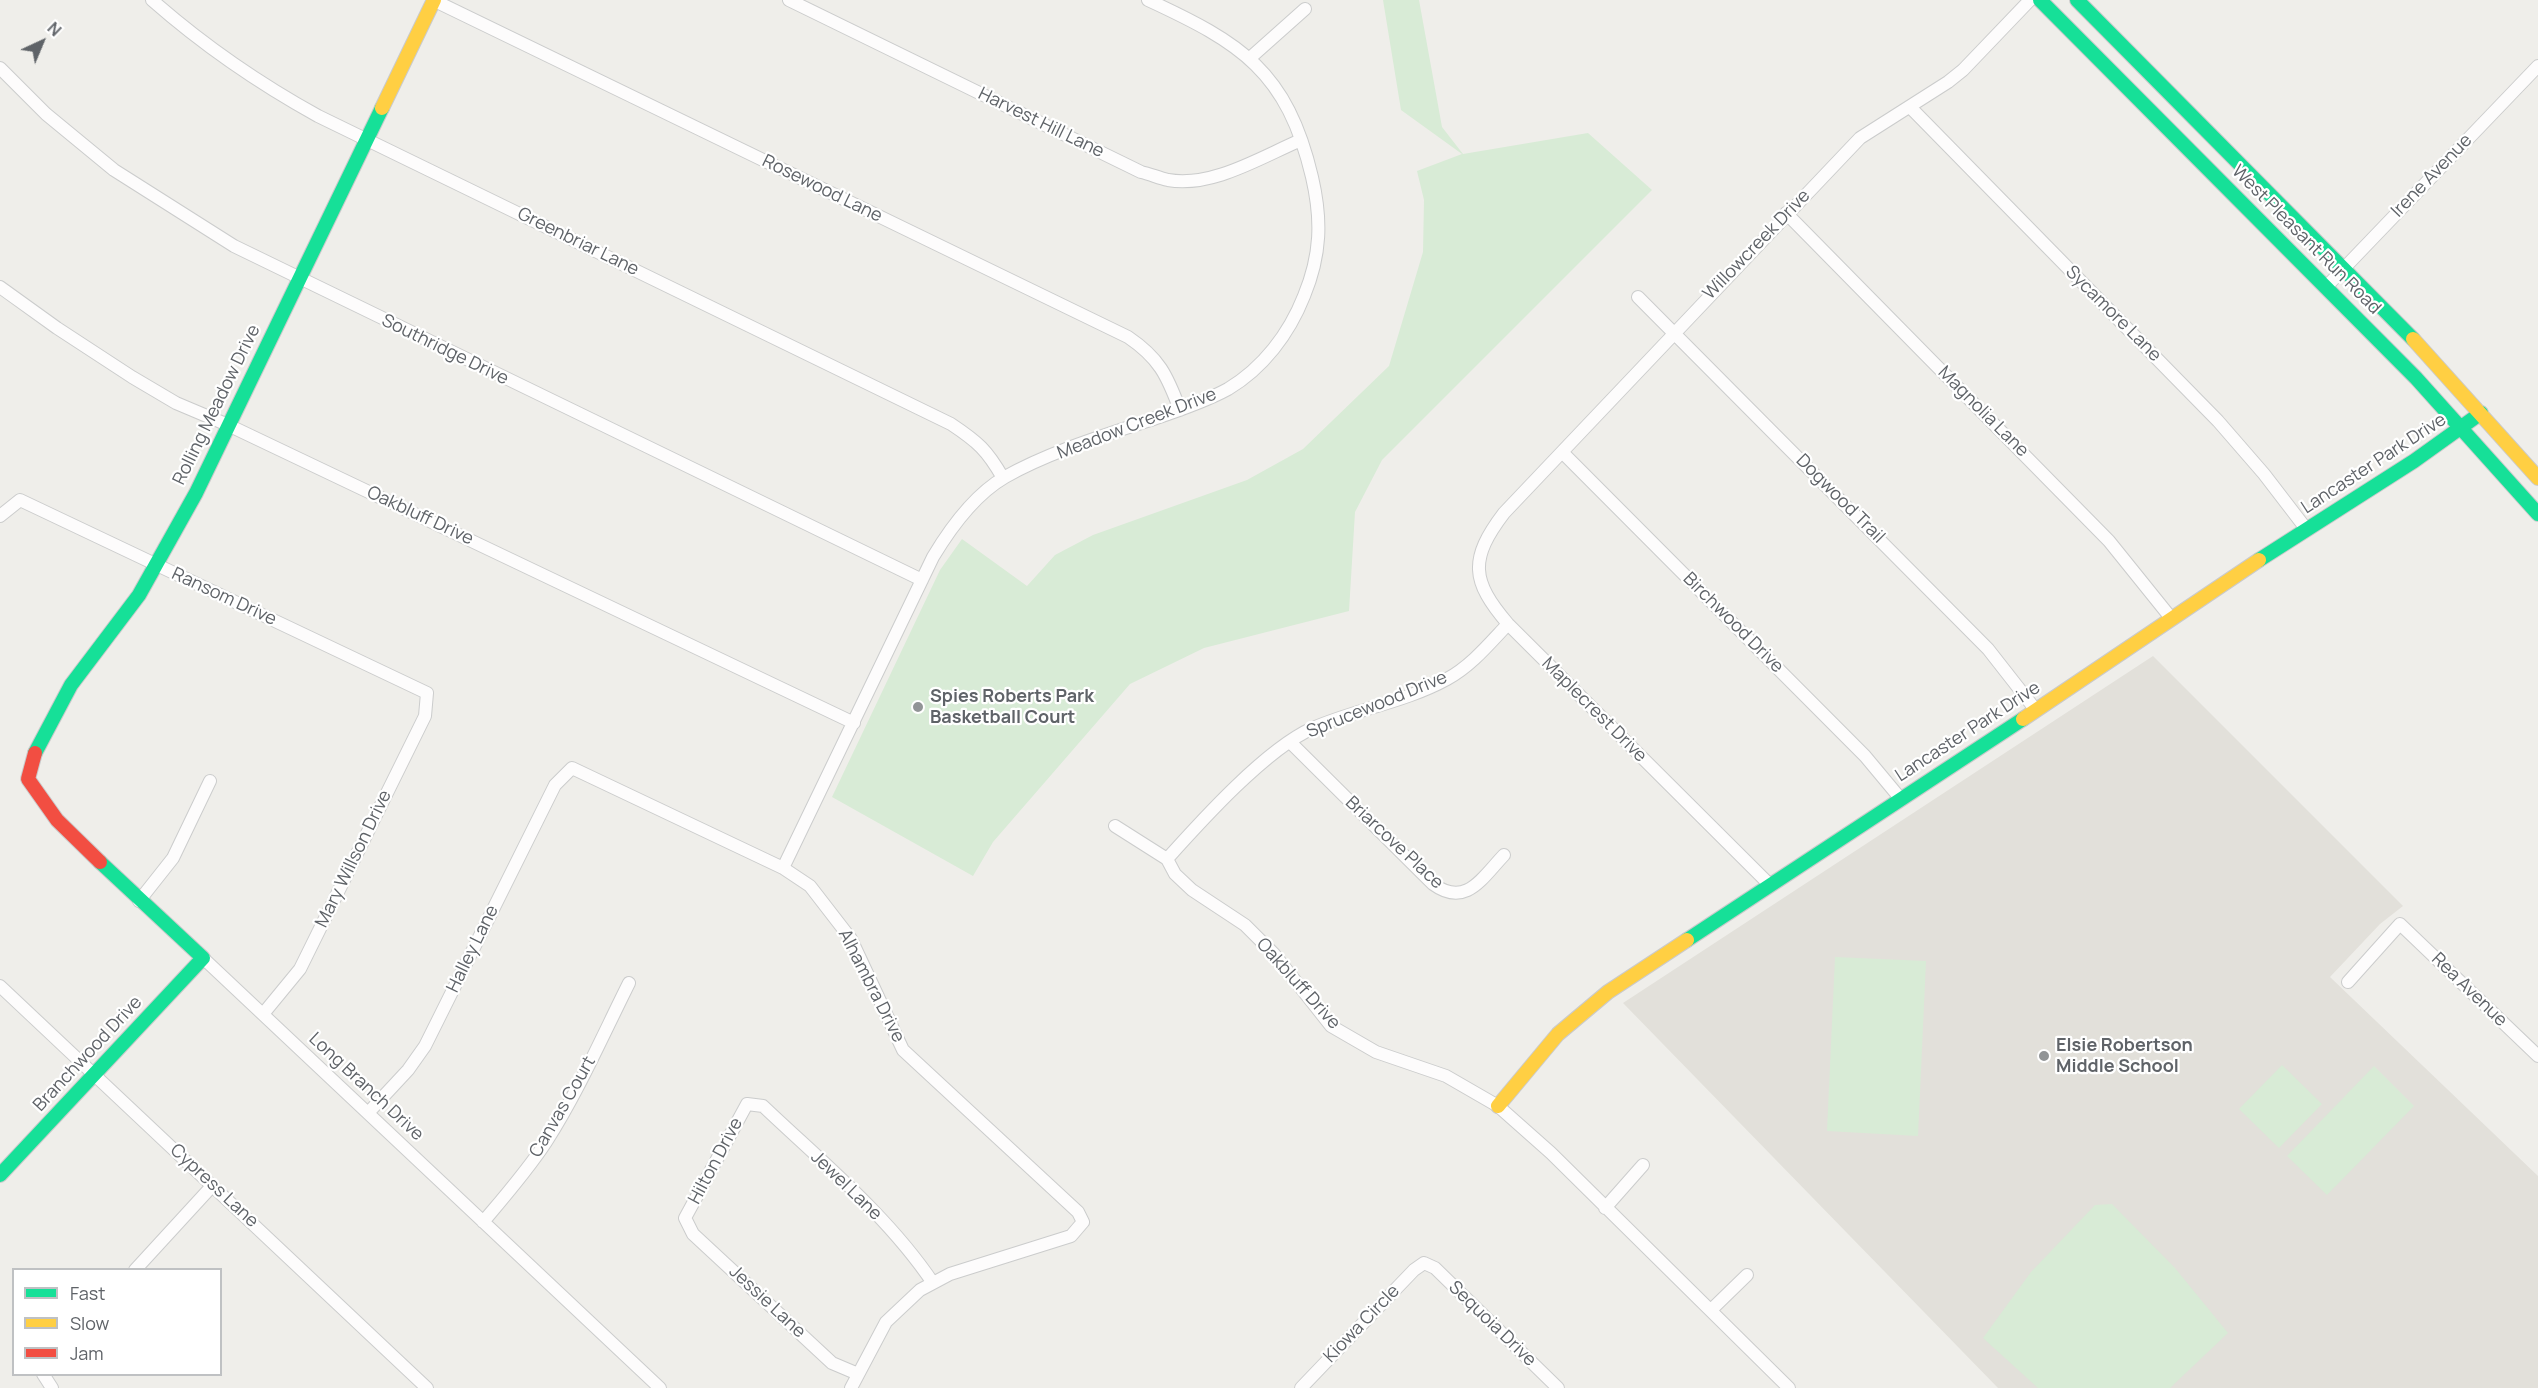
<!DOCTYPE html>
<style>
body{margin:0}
#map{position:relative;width:2538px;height:1388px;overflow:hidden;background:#efeeea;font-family:Manrope,sans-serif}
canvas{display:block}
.legend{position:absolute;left:12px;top:1268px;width:210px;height:108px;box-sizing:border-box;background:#fff;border:2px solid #bfc1c3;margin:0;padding:8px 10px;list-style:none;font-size:18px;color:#5f6368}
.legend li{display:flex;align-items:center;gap:12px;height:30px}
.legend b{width:30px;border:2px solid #bfc1c3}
.north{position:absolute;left:12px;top:12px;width:60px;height:60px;-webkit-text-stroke:4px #fff;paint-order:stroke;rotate:44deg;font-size:16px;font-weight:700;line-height:24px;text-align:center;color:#5f6368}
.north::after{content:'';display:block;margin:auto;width:21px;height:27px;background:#5f6368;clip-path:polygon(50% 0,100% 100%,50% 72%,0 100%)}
</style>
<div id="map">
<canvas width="2538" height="1388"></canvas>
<ul class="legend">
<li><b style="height:8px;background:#16e098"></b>Fast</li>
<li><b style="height:8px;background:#ffcf43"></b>Slow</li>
<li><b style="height:8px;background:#f24e42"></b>Jam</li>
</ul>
<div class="north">N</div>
</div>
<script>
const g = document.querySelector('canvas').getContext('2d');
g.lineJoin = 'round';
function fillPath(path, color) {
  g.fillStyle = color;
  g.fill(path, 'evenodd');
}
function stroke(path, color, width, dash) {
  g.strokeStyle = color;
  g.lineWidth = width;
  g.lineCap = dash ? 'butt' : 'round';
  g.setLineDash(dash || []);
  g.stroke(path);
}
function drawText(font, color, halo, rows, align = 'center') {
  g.font = font + ' Manrope,sans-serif';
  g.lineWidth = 4.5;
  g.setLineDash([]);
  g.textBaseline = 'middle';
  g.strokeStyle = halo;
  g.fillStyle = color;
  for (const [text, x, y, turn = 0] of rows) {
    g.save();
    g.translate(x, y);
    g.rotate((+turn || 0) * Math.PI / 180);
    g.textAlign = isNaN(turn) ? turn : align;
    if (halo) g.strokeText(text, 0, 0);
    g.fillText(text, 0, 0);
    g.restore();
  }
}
fillPath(new Path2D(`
 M2153 656 2403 906 2380 924 2330 977 2538 1176V1388H1998L1623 1003Z`), '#e2e0da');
fillPath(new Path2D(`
 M1383 0H1419L1442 127 1463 154 1588 133 1652 190 1382 460 1355 512 1349 611 1204 648 1130 684 993 842 973 876 832 797 940 570 962 539 1027 586 1055 555 1093 535 1247 480 1303 449 1389 366 1423 252 1424 200 1417 171 1462 154 1401 110Z
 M1835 957 1926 961 1918 1136 1827 1131Z
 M2282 1065 2322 1104 2279 1148 2239 1109Z
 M2374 1066 2414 1106 2327 1195 2287 1156Z
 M2112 1204 2175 1268 2228 1333 2170 1388H2038L1983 1338 2031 1272 2095 1205Z`), '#d8ebd6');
const street = new Path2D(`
 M152 0C202 44 260 84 318 116L951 424C978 442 987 450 1003 478
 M433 0 1128 337C1159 358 1167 375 1180 410
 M789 0 1141 172C1150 174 1159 178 1168 180 1212 188 1261 157 1301 140
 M1250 58 1305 9
 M0 68 46 114 114 170 234 246 922 580
 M1910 107 2218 421 2264 474 2307 530
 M1786 213 2109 541 2171 618
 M2327 286 2538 66
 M0 287 57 328 132 377 176 403 228 425 854 723
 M1638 297 1988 649 2035 709
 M1562 452 1865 756 1900 798
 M0 516 20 500 427 693 425 716 300 969 263 1014
 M1290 742 1433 884C1466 908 1482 878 1504 855
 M1115 826 1167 859 1175 874 1192 890 1245 925 1274 954 1331 1026 1376 1052 1446 1076 1498 1106 1551 1153 1789 1388
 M1167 859C1202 820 1266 749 1313 728 1357 709 1405 702 1447 679 1471 666 1489 644 1508 624
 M783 868 933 557C951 527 974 495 1005 477 1051 451 1106 435 1156 418 1180 410 1206 401 1228 389 1263 368 1289 334 1304 296 1321 255 1322 220 1312 177 1287 71 1241 43 1148 0
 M1770 885 1508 624C1471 581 1469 559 1504 513L1860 138 1948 82 1963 70 2030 0
 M139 901 173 858 210 781
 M203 958 660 1388
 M2348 982 2400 924 2538 1056
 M0 986 427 1388
 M368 1113 408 1070 425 1046 555 785 572 768 783 868 810 886 851 939 903 1050 1078 1212 1083 1222 1071 1236 950 1274 920 1290 886 1322 851 1388
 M1605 1208 1643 1165
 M483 1222C505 1196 527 1171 546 1142 578 1092 602 1037 629 983
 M135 1270 213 1185
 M1711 1310 1747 1275
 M43 1374 52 1388
 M858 1374 832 1363 693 1234 685 1218 747 1104 763 1106C822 1162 888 1216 933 1283
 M1301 1388 1414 1270 1424 1263 1435 1268 1558 1388`);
const fast = new Path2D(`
 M2040 0 2416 378 2538 514
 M2077 0 2413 339
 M2259 560 2414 461 2481 413
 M35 753 71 685 139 595 196 493 382 108
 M1687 940 2023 719
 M0 1175 203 958 100 862`);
const slow = new Path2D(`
 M382 108 434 0
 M2413 339 2538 478
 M2023 719 2259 560
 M1498 1106 1558 1034 1608 992 1687 940`);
const jam = new Path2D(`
 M35 753 28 779 57 820 100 862`);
stroke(street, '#cbcccc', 14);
stroke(fast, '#cacacb', 16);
stroke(slow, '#cacacb', 16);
stroke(jam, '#cacacb', 16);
stroke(street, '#fdfcfc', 12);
stroke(fast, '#16e098', 14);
stroke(slow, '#ffcf43', 14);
stroke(jam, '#f24e42', 14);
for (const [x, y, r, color] of [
 [918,707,6,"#919496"],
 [2044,1056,6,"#919496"]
]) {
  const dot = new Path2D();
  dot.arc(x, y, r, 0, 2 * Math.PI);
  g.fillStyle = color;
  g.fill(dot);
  stroke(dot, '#fff', 2);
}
drawText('18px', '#5f6368', '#fff', [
 ["Harvest Hill Lane",1041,123,26],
 ["Irene Avenue",2432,176,-46],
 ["Rosewood Lane",822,189,26],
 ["West Pleasant Run Road",2306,240,45],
 ["Greenbriar Lane",578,242,26],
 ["Willowcreek Drive",1757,245,-46],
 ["Sycamore Lane",2113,314,45],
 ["Southridge Drive",445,350,26],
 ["Rolling Meadow Drive",217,405,-64],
 ["Magnolia Lane",1983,412,45],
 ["Meadow Creek Drive",1137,424,-21],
 ["Lancaster Park Drive",2374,464,-33],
 ["Dogwood Trail",1840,499,45],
 ["Oakbluff Drive",420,516,25],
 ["Ransom Drive",224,597,25],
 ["Birchwood Drive",1733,623,45],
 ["Sprucewood Drive",1377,705,-22],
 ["Maplecrest Drive",1594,710,45],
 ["Lancaster Park Drive",1968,732,-33],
 ["Briarcove Place",1394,843,43],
 ["Mary Willson Drive",354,859,-64],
 ["Halley Lane",473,949,-64],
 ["Oakbluff Drive",1298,984,48],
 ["Alhambra Drive",871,986,63],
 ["Rea Avenue",2469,990,44],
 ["Branchwood Drive",88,1054,-47],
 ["Long Branch Drive",366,1087,43],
 ["Canvas Court",563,1107,-60],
 ["Hilton Drive",716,1161,-62],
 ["Cypress Lane",214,1186,43],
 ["Jewel Lane",846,1186,44],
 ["Jessie Lane",767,1302,43],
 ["Kiowa Circle",1362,1324,-46],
 ["Sequoia Drive",1492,1324,44]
]);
drawText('bold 18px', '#5f6368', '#fff', [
 ["Spies Roberts Park",930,697],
 ["Basketball Court",930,718],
 ["Elsie Robertson",2056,1046],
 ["Middle School",2056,1067]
], 'left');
</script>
